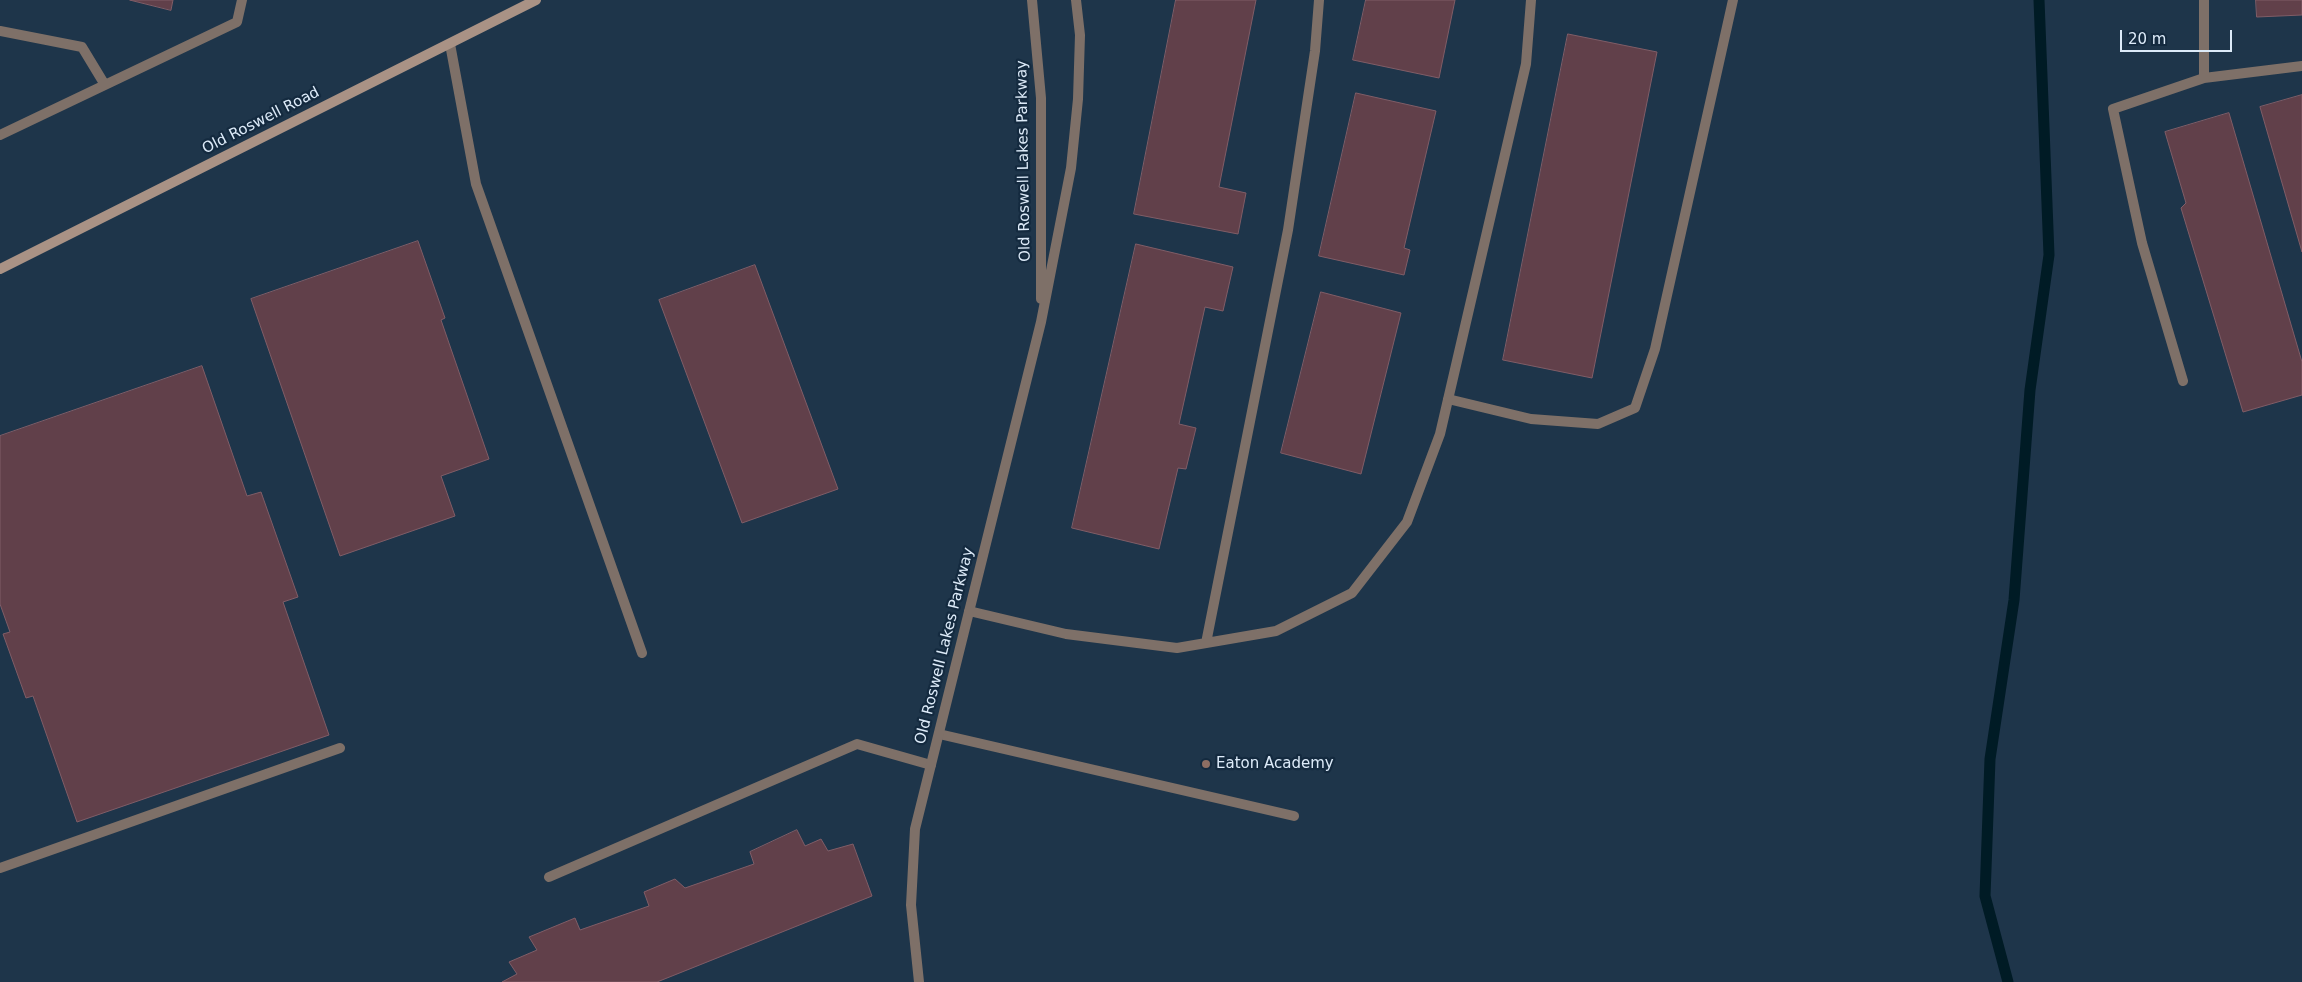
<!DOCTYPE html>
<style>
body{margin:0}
#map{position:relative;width:2302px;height:982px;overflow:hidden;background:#1e354a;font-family:"DejaVu Sans",sans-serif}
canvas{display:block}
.scale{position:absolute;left:2120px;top:30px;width:112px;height:22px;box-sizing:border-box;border:2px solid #ddebf9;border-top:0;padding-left:6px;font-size:15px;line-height:18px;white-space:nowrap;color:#ddebf9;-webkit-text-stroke:4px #142a3f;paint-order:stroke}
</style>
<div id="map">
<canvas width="2302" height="982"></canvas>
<div class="scale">20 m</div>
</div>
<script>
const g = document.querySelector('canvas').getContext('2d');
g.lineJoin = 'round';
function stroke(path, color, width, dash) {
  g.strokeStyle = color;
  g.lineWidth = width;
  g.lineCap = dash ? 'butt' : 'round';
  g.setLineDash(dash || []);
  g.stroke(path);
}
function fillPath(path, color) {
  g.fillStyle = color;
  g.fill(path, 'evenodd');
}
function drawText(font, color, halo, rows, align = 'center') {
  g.font = font + ' "DejaVu Sans",sans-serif';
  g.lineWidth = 4.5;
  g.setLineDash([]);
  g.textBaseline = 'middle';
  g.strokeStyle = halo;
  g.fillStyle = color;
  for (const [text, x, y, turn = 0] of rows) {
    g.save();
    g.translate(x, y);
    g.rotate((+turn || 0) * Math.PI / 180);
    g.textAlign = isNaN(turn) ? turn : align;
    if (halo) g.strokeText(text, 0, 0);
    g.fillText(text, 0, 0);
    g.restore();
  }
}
stroke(new Path2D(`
 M2008 982 1985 896 1990 759 2014 600 2030 390 2049 255 2039 0`), '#001b25', 11);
const building = new Path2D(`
 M130 0H173L171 10Z
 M1176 0H1256L1219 187 1246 193 1238 234 1134 214Z
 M1366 0H1455L1439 78 1353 60Z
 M2256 0H2302V15L2257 17Z
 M1568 34 1657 52 1592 378 1503 360Z
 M1356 93 1436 111 1404 248 1410 250 1404 275 1319 256Z
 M2302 95V252L2260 107Z
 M2229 113 2302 362V395L2243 412 2181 208 2186 203 2165 132Z
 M418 241 445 318 441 320 489 459 441 476 455 516 340 556 251 299Z
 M1136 244 1233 267 1223 311 1205 307 1179 424 1196 428 1186 469 1178 468 1159 549 1072 528Z
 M755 265 838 489 742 523 659 300Z
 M1321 292 1401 313 1361 474 1281 453Z
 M202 366 247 496 261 492 298 597 283 602 329 735 77 822 33 696 26 698 3 634 10 632 0 604V436Z
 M797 830 805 846 821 839 828 851 853 844 872 896 657 982H502L517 974 509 962 537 950 529 937 575 918 580 930 649 906 644 892 675 879 685 888 754 864 750 852Z`);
fillPath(building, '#61404a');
stroke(building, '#805d67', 1);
stroke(new Path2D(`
 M0 31 82 47 105 85
 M450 44 476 184 642 653
 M0 135 237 22 242 0
 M939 734 1294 816
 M0 868 340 748
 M549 877 857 744 931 765`), '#7e7068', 10);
stroke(new Path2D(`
 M1032 0 1041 98V299
 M2204 78V0
 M2183 381 2142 243 2113 109 2204 78 2302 66
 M1448 399 1531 419 1598 424 1635 408 1655 349 1733 0
 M969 611 1066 634 1177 648 1276 631 1352 593 1407 522 1440 434 1526 64 1531 0
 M1206 643 1288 230 1315 51 1319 0
 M919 982 911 905 915 829 1041 322 1071 168 1078 99 1080 35 1076 0`), '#7e7068', 10);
stroke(new Path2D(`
 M0 269 536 0`), '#a99285', 10);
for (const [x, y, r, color] of [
 [1206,764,5,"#8d6e63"]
]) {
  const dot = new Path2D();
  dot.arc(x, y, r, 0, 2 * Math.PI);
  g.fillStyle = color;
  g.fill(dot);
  stroke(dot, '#142a3f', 2);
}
drawText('15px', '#ddebf9', '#142a3f', [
 ["Old Roswell Road",261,121,-27],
 ["Old Roswell Lakes Parkway",1024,161,-91],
 ["Old Roswell Lakes Parkway",945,646,-76]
]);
drawText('15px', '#ddebf9', '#142a3f', [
 ["Eaton Academy",1216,764]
], 'left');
</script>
